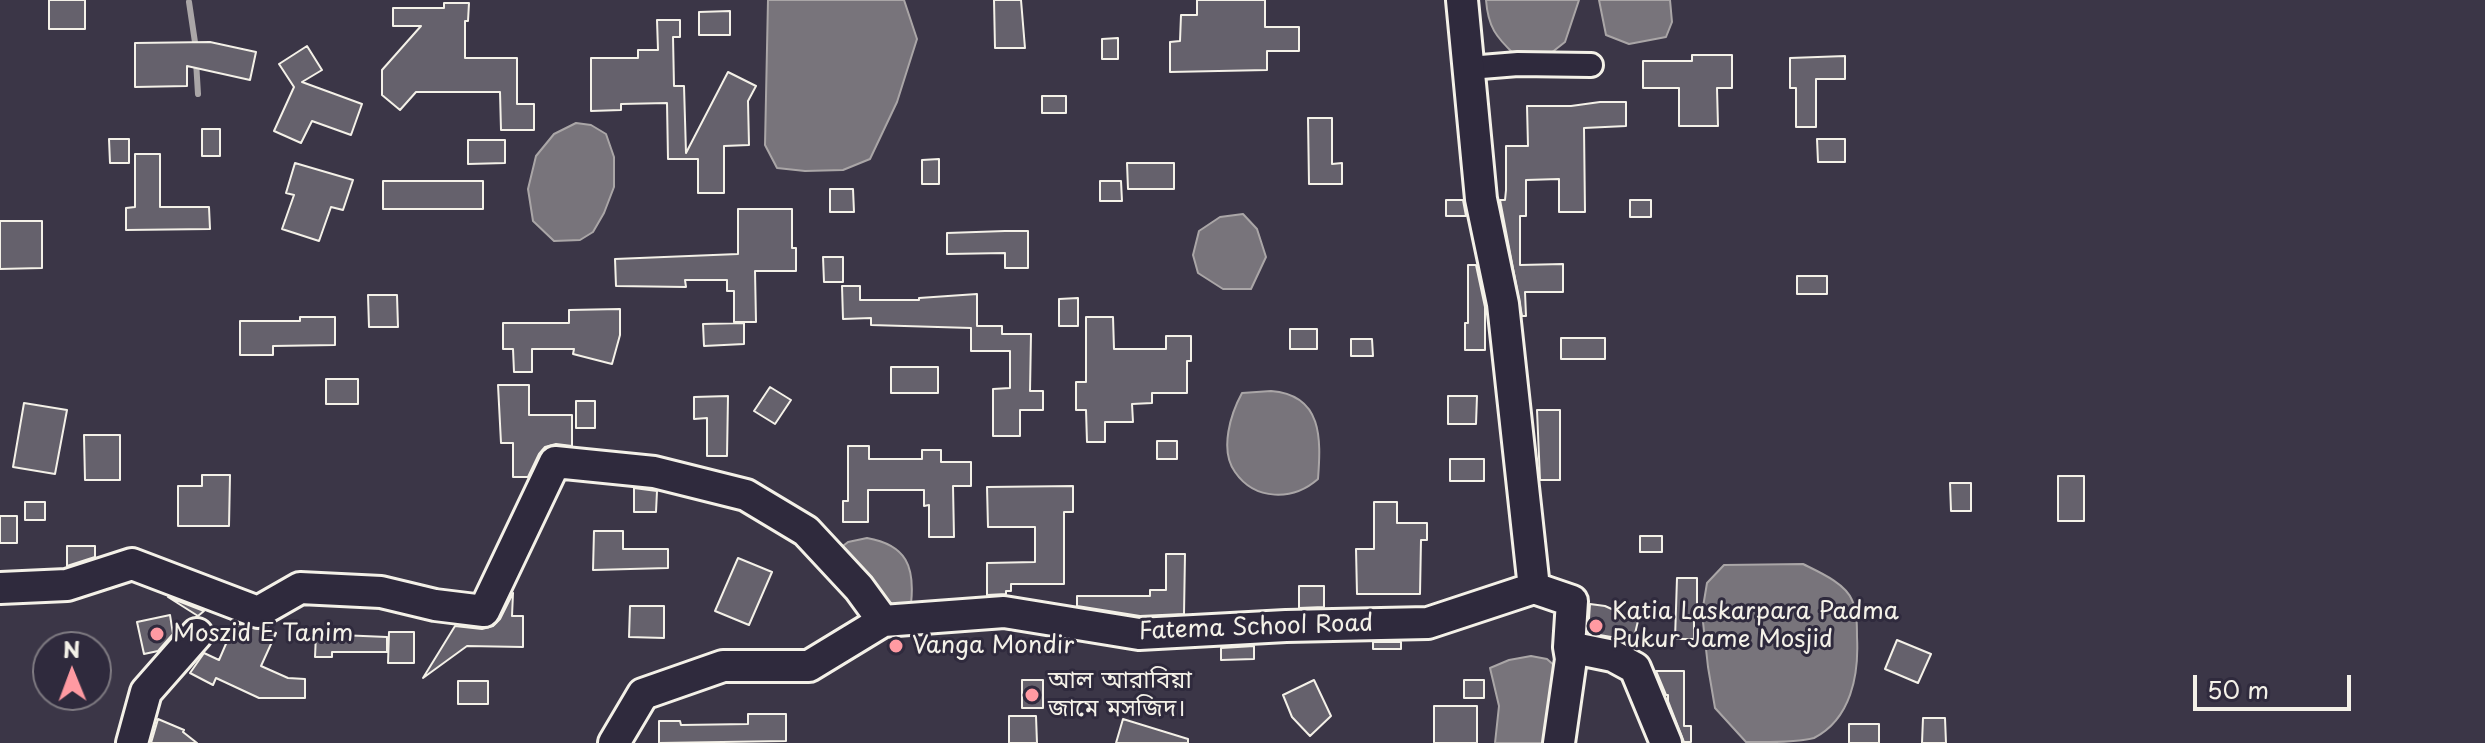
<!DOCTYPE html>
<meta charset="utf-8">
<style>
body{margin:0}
#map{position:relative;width:2485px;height:743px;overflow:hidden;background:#3b3647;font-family:"Playpen Sans",sans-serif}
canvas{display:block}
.north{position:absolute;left:32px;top:631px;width:80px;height:80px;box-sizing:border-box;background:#2f2a3d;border:2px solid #7e7a81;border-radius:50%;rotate:359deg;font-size:22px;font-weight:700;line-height:32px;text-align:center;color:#f4f1e8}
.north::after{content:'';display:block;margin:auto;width:28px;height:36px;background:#ff9aa2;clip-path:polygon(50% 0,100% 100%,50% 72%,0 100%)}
.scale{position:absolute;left:2193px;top:675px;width:158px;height:36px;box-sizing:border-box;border:4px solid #f4f1e8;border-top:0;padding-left:10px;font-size:24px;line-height:28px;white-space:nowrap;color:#f4f1e8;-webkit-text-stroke:6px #2f2a3d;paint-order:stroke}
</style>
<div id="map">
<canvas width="2485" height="743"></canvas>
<div class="north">N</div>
<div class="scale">50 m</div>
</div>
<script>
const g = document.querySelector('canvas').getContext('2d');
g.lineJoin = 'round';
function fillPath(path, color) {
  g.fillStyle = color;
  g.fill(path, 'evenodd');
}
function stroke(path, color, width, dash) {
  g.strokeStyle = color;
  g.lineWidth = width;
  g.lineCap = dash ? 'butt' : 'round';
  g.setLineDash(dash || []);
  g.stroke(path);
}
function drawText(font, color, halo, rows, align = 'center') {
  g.font = font + ' "Playpen Sans","Noto Sans Bengali",sans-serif';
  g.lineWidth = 6;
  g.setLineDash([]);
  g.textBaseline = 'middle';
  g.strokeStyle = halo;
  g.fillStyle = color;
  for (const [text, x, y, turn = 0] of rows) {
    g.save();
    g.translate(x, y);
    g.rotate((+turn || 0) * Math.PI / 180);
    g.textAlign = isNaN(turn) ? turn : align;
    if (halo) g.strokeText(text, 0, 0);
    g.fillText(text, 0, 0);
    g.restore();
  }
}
const water = new Path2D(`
 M768 0H904L917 39 897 102 870 159 843 170 805 171 777 168 765 145Z
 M1486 0H1579L1565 42 1546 57 1515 55C1496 37 1488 27 1486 0Z
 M1599 0H1670L1672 22 1666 37 1629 44 1606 35Z
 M576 123 591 125 606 134 614 157V187L604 213 593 232 580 240 554 241 533 221 528 189 536 156 554 134Z
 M1243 214 1257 229 1266 257 1251 289H1223L1198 273 1193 255 1199 231 1220 217Z
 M1271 391C1323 395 1321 439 1318 479 1293 501 1255 501 1235 472 1219 450 1231 413 1242 393Z
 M867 538C907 545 915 567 911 604L858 611C835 586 837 582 839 549L848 542Z
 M1803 564C1819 572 1845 583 1852 600 1857 611 1857 625 1857 637 1859 675 1851 719 1814 738 1796 743 1766 742 1746 742L1715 708 1708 667 1702 613 1707 583 1724 565Z
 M1531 656 1547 659 1556 667 1560 743H1495L1499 706 1490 668 1509 660Z`);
fillPath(water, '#78747b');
stroke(water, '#aaa6a7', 2);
stroke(new Path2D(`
 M189 2 196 49
 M196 61 198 94`), '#aaa6a7', 6);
const building = new Path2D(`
 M49 0H85V29H49Z
 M994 0H1021L1025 48H995Z
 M1197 0H1265V27H1299V51H1267V70L1170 72V42L1180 41 1181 15H1197Z
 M444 3H469L468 21H465V58H517V104H534V130H501L500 92H416L400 110 382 95V70L421 26H393V8H444Z
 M730 11V35H699V12Z
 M657 20H680V37H673L674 86H684L686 153 728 72 756 86 748 101 749 145 724 146V193H698V159H668L667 103 621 104V110L591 111V58H638V50H658Z
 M1118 38V59H1102V39Z
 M210 42 256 52 250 80 187 66V86L135 87V43Z
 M307 46 322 70 302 82 362 104 351 135 312 121 301 143 274 131 294 87 279 64Z
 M1692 55H1732V88H1717L1718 126H1679V88H1643V61H1692Z
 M1845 56V79H1816V127H1796V88H1790V58Z
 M1042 96H1066V113H1042Z
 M1600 102H1626V126L1584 128 1585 212H1559V179L1526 180V216H1520V265L1563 264V292H1525L1526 316H1522L1500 200H1505L1506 190V146H1528L1527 106H1571Z
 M1308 118H1332V164L1342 163V184H1309Z
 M202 129H220V156H202Z
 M109 139H129V163H110Z
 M1817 139H1845V162H1818Z
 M468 140H505V163L468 164Z
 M135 154H160V207H209L210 229 126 230V208L135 207Z
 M939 159V184H922V160Z
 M295 163 353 180 343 210 331 207 319 241 282 229 294 195 286 193Z
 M1127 163H1174V189H1128Z
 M383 181H483V209H383Z
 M1100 181H1121L1122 201H1100Z
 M830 189H853L854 212H830Z
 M1446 200H1463L1466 216H1446Z
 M1630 200H1651V217H1630Z
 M738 209H792V248H796V271H755L756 322H734V291H727V280H685L686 287 616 286 615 259 738 254Z
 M0 221H42V268L0 269Z
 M1005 231H1028V268H1005V253L947 254V233Z
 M823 257H843V282H824Z
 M1468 265H1476L1485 307V350H1465V323H1468Z
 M1797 276H1827V294H1797Z
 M842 286H860V300H919V298L977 294V326H1002V334H1031L1030 391H1043V410H1020V436H993V389L1010 388V351H971V328L871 325V318L843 319Z
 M368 295H397L398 327H369Z
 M1078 298V326H1059V299Z
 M620 309V335L612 364 573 354 574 349H532V372H514L513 349H503V323H569V310Z
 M300 317H335V345L273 346V355H240V321H300Z
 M1086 317H1113L1114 349H1166V336H1191V361H1187V393H1152V403L1132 404 1133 422H1105V442H1087L1086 410H1076V382H1086Z
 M744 323V344L704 346 703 324Z
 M1290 329H1317V349H1290Z
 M1561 338H1605V359H1561Z
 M1351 339H1372L1373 356H1351Z
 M891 367H938V393H891Z
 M326 379H358V404H326Z
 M498 385H529V415H572V446L556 444 545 447 539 454 528 477H513V443H501Z
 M770 387 791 400 775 424 754 411Z
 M728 396 727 456H707V418L694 419V397Z
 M1448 396H1477L1476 424H1448Z
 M576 401H595V428H576Z
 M24 403 67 410 55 474 13 467Z
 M1537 410H1560V480H1540Z
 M84 435H120V480H85Z
 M1157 441H1177V459H1157Z
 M848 446H869V459H922V450H941V462H971V486H953L954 537H929V505L924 506V490H868V522H843V501H848Z
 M1450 459H1484V481H1450Z
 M202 475H230L229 526H178V486H202Z
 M2058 476H2084V521H2058Z
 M1950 483H1971V511H1951Z
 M1073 486V512H1064V584H1011V591H1006V594L987 595V563L1035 562V527H988L987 487Z
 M634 488 657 491 656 512H634Z
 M25 502H45V520H25Z
 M1374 502H1397V523H1427V540H1421L1420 594H1357L1356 549H1374Z
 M0 516H17V543H0Z
 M594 531H623V549H668V568L593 570Z
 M1640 536H1662V552H1640Z
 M67 546H95V557L67 566Z
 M1166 554H1185L1184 614 1140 616 1077 606V596H1150V590H1166Z
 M738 558 772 572 749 625 715 611Z
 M1677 578H1697V607H1694V639H1675Z
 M1299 586H1324V607L1299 608Z
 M513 593 512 616H523V647L467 646 423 678 455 626 482 629 493 626 500 619Z
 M168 597 204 611 198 616Z
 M1590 604 1605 606 1638 621 1632 646 1617 638 1588 633Z
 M630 606H664V638L629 637Z
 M170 615 173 634 158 651 144 654 137 622Z
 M235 623 276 633 261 666 288 678 305 679V698H259L216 678 213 685 190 673 204 653 219 660Z
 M389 632H414V663H388Z
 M316 634 387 637V652H332V657H315Z
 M1897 640 1931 654 1918 683 1885 669Z
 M1373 642H1401V649H1373Z
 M1254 646V659L1221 660V648Z
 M1656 671H1684V726H1691V742H1684L1668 701V695H1666Z
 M1022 680H1043V708H1022Z
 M1314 680 1331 716 1310 736 1292 717 1283 695Z
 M1464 680H1484V698H1464Z
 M458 681H488V704H458Z
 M1434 706H1477V743H1434Z
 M748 714H786V741L659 743V721H680L681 725 748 724Z
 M1009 716H1036L1037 743H1009Z
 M1923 718H1945L1946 743H1922Z
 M158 719 184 730 183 732 197 743H151Z
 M1123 719 1188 739V743H1116Z
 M1849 724H1879V743H1849Z`);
fillPath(building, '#65616c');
stroke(building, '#f4f1e8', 2);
const street = new Path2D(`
 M1469 68 1518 64 1591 65`);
const secondary = new Path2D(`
 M1462 0 1481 199 1503 304 1534 588
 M0 588 67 585 132 564 258 612 300 588 381 592 435 605 484 611 555 462 654 472 746 495 806 531 859 588 883 621 1004 612 1139 634 1286 626 1428 623 1534 588 1572 601 1569 647 1571 659 1559 743
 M1569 647 1613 656 1635 668 1666 743
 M132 743 146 692 197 634
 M614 743 643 694 723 666H809L883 621`);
stroke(street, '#f4f1e8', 28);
stroke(secondary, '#f4f1e8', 36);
stroke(street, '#2f2a3d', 22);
stroke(secondary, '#2f2a3d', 30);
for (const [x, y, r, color] of [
 [1596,626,8,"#ff9aa2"],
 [157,634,8,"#ff9aa2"],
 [896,646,8,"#ff9aa2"],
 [1032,695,8,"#ff9aa2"]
]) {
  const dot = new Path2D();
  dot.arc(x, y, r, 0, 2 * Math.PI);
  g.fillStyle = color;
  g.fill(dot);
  stroke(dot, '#2f2a3d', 3);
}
drawText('24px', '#f4f1e8', '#2f2a3d', [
 ["Katia Laskarpara Padma",1612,612],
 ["Pukur Jame Mosjid",1612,640],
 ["Moszid E Tanim",173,634],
 ["Vanga Mondir",912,646],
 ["আল আরাবিয়া",1048,681],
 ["জামে মসজিদ।",1048,709]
], 'left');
drawText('24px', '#f4f1e8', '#2f2a3d', [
 ["Fatema School Road",1256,628,-2]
]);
</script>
